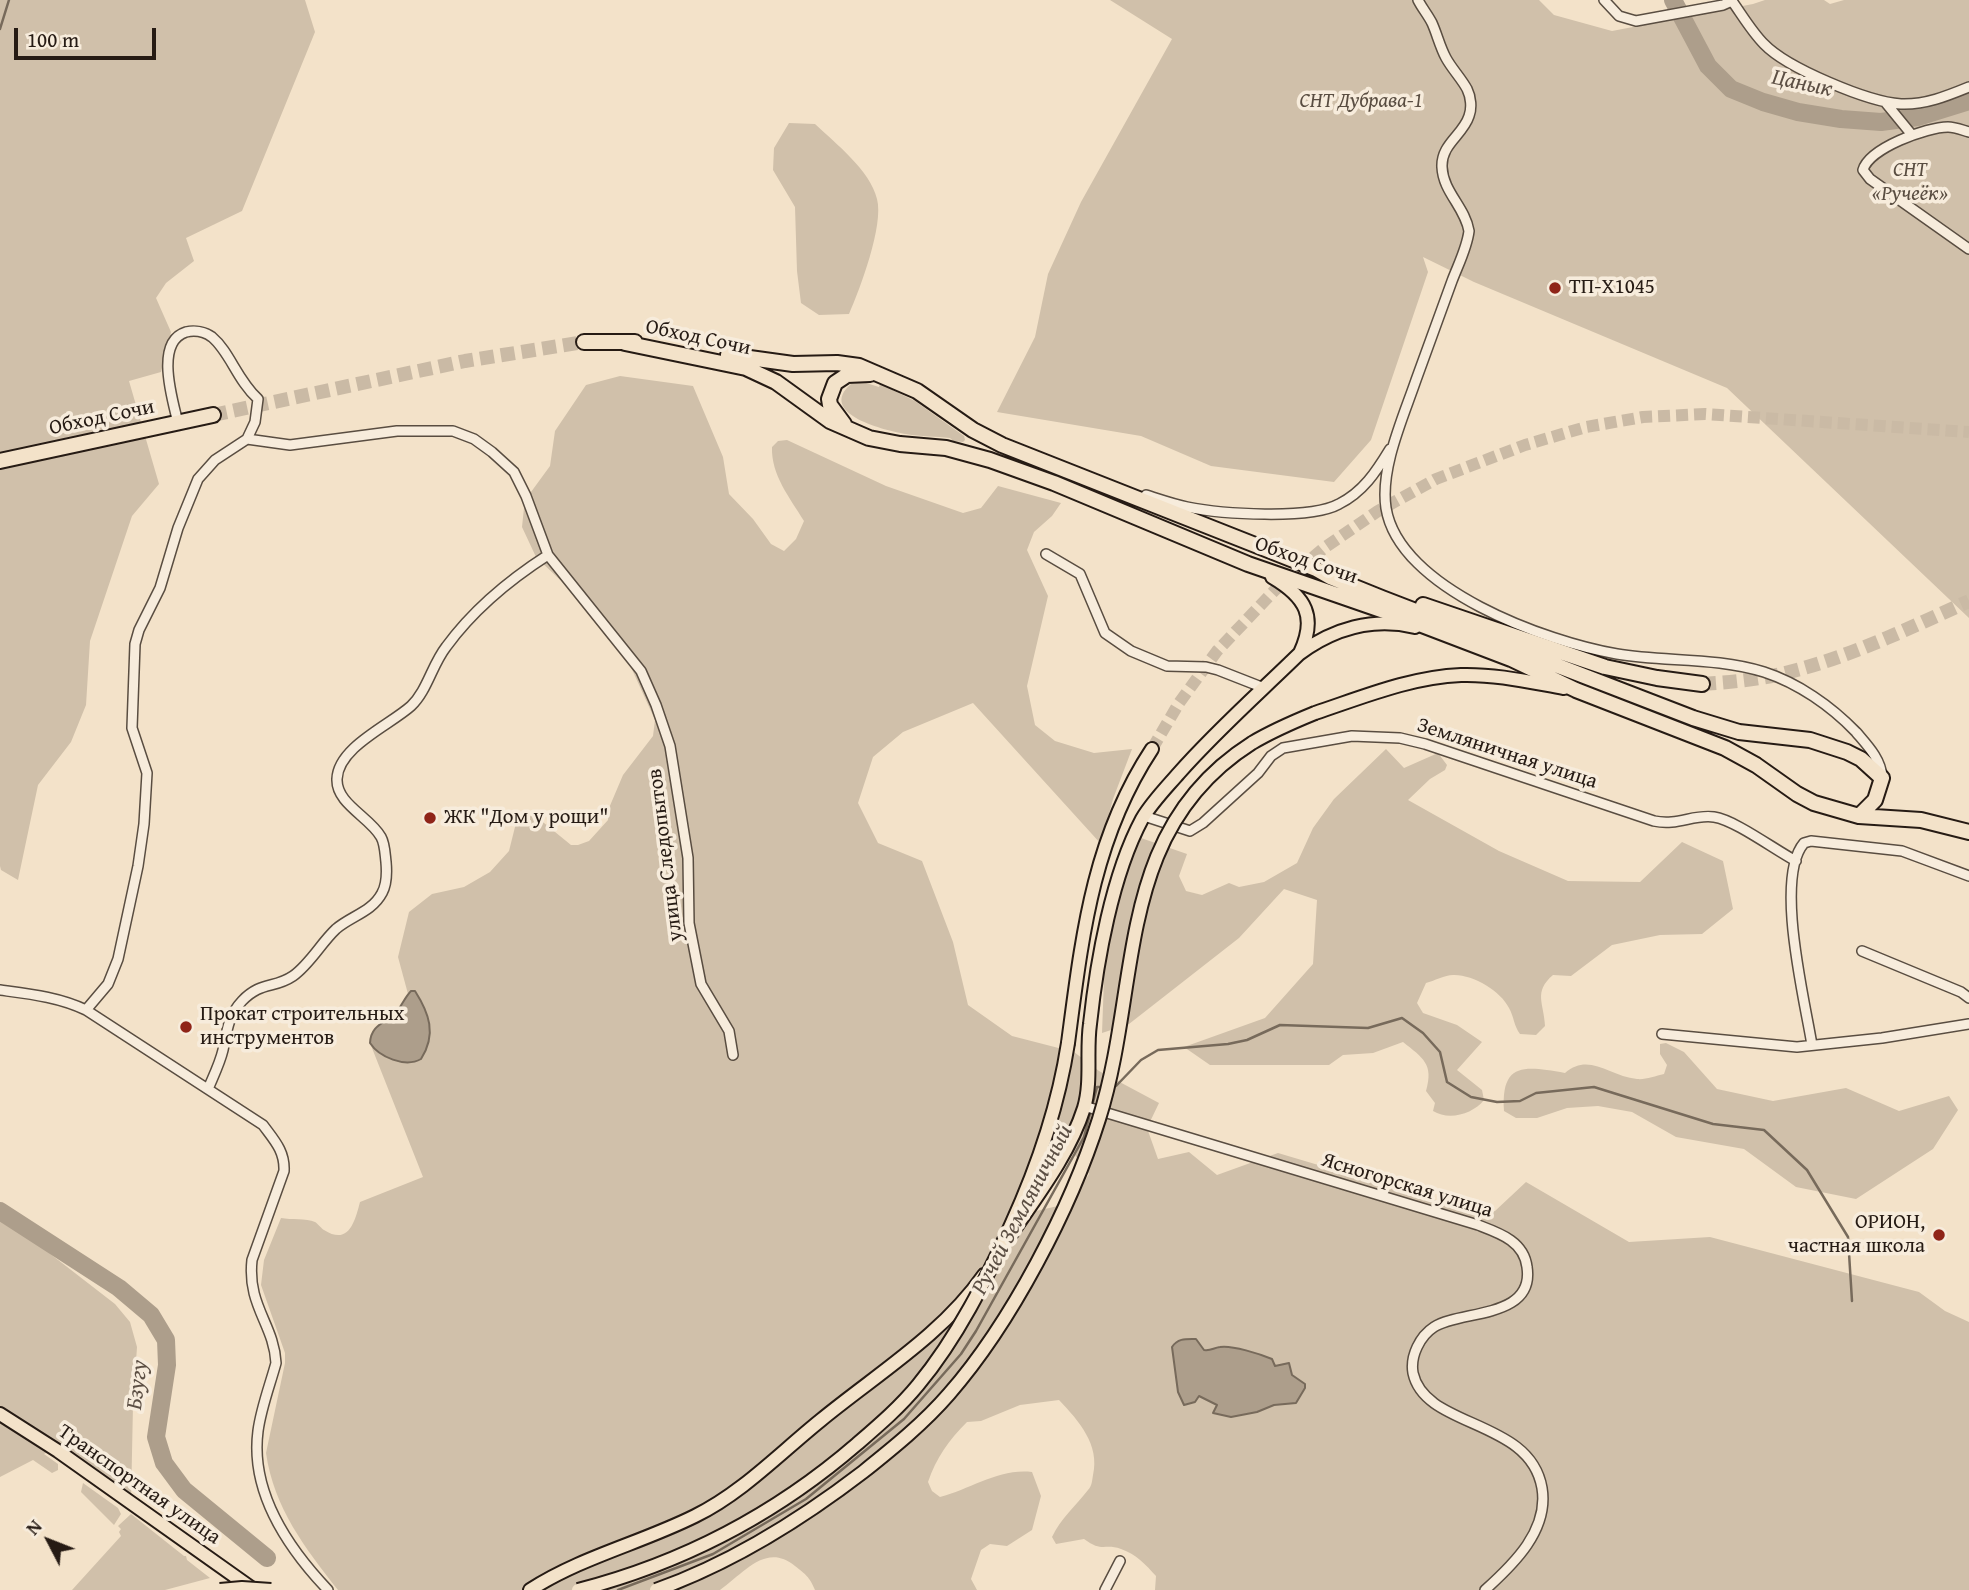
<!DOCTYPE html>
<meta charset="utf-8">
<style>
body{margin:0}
#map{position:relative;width:1969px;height:1590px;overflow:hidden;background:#f3e2c9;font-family:"Gentium Book Plus",serif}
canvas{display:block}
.north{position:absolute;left:14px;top:1506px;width:70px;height:70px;-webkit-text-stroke:5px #f7ecdc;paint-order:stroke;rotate:312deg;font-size:19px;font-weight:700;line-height:28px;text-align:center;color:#261b14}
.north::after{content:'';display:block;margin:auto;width:24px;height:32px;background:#261b14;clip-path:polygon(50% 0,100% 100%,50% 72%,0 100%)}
.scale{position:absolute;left:14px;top:28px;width:142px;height:32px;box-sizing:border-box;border:4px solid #261b14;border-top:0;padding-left:9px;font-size:21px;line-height:24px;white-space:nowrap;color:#261b14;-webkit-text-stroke:5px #f7ecdc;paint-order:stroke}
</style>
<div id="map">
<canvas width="1969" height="1590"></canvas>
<div class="north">N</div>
<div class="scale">100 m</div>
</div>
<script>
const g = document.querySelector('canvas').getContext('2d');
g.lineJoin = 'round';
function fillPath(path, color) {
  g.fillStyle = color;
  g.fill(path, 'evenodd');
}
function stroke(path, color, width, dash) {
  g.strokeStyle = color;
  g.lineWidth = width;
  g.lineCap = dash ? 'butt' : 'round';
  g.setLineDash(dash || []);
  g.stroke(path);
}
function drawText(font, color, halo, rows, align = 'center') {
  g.font = font + ' "Gentium Book Plus",serif';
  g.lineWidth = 7;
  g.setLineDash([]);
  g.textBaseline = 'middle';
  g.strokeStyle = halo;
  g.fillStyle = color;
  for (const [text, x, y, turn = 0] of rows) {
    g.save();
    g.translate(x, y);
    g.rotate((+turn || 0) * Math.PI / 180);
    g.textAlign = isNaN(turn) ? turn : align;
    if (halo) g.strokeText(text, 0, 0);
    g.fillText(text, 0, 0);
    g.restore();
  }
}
fillPath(new Path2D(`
 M0 0H305L315 32 242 211 186 238 194 261 166 283 156 298 171 332 161 372 129 381 159 484 132 516 90 641 86 705 71 742 38 785 18 880 1 870 0 866Z
 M1110 0H1539L1554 15 1612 31 1753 4 1765 0H1824L1830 4 1844 0H1969V618L1727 388 1474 282 1423 257 1428 272 1371 440 1334 482 1211 466 1141 436 997 412 1035 337 1048 274 1081 202 1172 39Z
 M789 123 815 124C836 144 870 170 877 199 884 225 860 289 849 314L819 315 801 303 797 271 795 207 773 170 774 148Z
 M620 376 693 386 723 457 729 494 753 519 771 544 784 551 796 539 804 521C790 498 771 475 772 447L778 441 787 440 886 486 963 513 981 508 998 486 1061 503 1052 516 1034 532 1027 550 1048 596 1027 686 1035 725 1055 741 1094 753 1132 749 1113 799 1101 844 973 703 903 732 873 757 858 803 878 843 922 861 953 942 968 1005 1012 1036 1074 1052 1099 1071 1159 1103 1147 1128 1158 1159 1189 1152 1217 1175 1278 1153 1483 1214 1495 1211 1526 1182 1629 1242 1710 1237 1919 1292 1945 1311 1969 1322V1590H1155L1156 1576C1146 1565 1136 1554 1121 1549 1104 1543 1103 1553 1084 1539L1056 1544 1052 1537C1061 1518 1075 1507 1088 1490 1092 1486 1092 1481 1093 1475 1100 1445 1079 1421 1059 1400L1020 1405 981 1421 967 1422C949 1440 936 1458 928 1482L932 1491 940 1497C971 1489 999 1468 1032 1472L1041 1496 1032 1530 1007 1546 990 1544 981 1550 971 1579 977 1590H815C809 1576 806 1575 795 1566 766 1542 744 1573 720 1590H338C305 1548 274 1508 266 1453L285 1363V1353L261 1285 264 1260 281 1218C291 1220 306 1218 315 1222 317 1223 322 1229 324 1230 349 1246 355 1221 360 1202L423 1177 370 1043C371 1027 379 1026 391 1017 398 1012 403 1002 408 994L398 957 409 912 432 894 464 887 490 872 509 851 516 823 524 815 533 814 571 845H578L589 841 608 820 609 808 623 775 653 736 655 720 630 665 578 597 536 557 522 527 524 508 531 492 550 466 555 431 586 385ZM1063 1151H1072L1089 1174 1071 1203 1036 1211 1030 1206Z
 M863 382 879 387 880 384 915 401 964 436 965 440 963 442 953 441 950 438C936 436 921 437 906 434 887 431 816 414 851 384Z
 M1386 749 1404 768 1438 753 1447 765 1445 770 1430 779 1408 800 1499 851 1568 881 1640 882 1682 842 1723 861 1733 909 1702 934 1660 935 1612 945 1571 976 1553 975C1533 992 1544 1003 1545 1026L1536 1035 1520 1034C1514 1026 1514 1017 1509 1008 1501 991 1472 974 1453 975 1445 975 1434 981 1426 983L1417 1003 1423 1013 1457 1025 1482 1042 1457 1070 1482 1090 1484 1100C1473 1114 1449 1121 1433 1111L1435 1103 1426 1091C1434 1064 1423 1058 1403 1042L1373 1053 1343 1055 1329 1065H1210L1184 1047 1265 1018 1313 964 1317 900 1284 889 1239 938 1129 1024 1102 1033 1106 925 1141 838 1187 854 1179 876 1186 891 1202 895 1229 883 1239 887 1264 882 1297 863 1313 828 1334 799Z
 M1666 1043 1684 1052 1717 1089 1773 1101 1846 1088 1899 1111 1949 1096 1958 1110 1933 1149 1856 1199 1796 1187 1744 1149 1676 1137 1632 1112 1598 1106 1567 1108 1537 1118H1516L1504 1111C1501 1062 1524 1066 1565 1073 1589 1052 1609 1076 1637 1079 1645 1080 1655 1076 1664 1074L1667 1065 1660 1054V1044Z
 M0 1215 115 1304 130 1322 137 1347 133 1405 131 1502 53 1449 44 1454 58 1464V1470L52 1473 33 1460 0 1477Z
 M83 1483 118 1508 121 1514 114 1525 81 1492Z
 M131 1514 184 1556H186L187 1560 210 1578 165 1590H72L121 1536 119 1532 121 1529 118 1526Z`), '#d0c0aa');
const water = new Path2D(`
 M411 991H415C429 1013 437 1034 421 1059 405 1068 379 1057 370 1043 371 1023 388 1023 398 1010 403 1003 406 996 411 991Z
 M1196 1339 1204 1350C1211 1351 1213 1348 1220 1347 1232 1345 1260 1354 1272 1359L1275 1366 1289 1363 1292 1375 1305 1384V1388L1296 1403 1274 1405 1257 1412 1231 1417 1213 1413 1217 1405 1199 1396 1195 1402 1184 1405 1178 1392 1172 1347C1178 1338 1186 1339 1196 1339Z`);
fillPath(water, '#ad9e8b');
stroke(water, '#776a5b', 2);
stroke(new Path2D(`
 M0 29 9 0
 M1111 1086H1116L1141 1060 1158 1050 1228 1044 1247 1040 1280 1025 1368 1028 1402 1018 1423 1033 1440 1052 1447 1082 1471 1097 1497 1102 1520 1101 1536 1093 1594 1087 1713 1124 1764 1130 1807 1170 1848 1237 1852 1301
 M618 1590 713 1554 806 1499 904 1419 961 1354 976 1331 1084 1137 1097 1087H1101`), '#776a5b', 2.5);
stroke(new Path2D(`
 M1673 0 1708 66 1731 89 1763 102 1798 112 1841 119 1881 122 1918 117 1969 101
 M0 1211 119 1288 151 1315 166 1340 167 1365 156 1437 164 1463 184 1490 267 1558`), '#ad9e8b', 18);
stroke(new Path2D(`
 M1152 749 1179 703 1217 651 1274 591 1324 548 1378 511 1436 479 1525 445 1586 427 1643 417 1705 414 1969 432`), '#cabaa5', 12, [12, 6]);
stroke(new Path2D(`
 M213 415 465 361 584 342
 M1702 684C1733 682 1764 679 1793 671 1854 655 1912 627 1969 601`), '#cabaa5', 14, [14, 7]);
const minor = new Path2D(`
 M1418 0C1422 8 1428 15 1432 23 1437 34 1440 47 1446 58 1452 69 1461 78 1467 89 1471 97 1472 108 1469 116 1463 135 1441 144 1442 167 1443 192 1465 207 1469 231 1467 248 1458 265 1452 281 1440 314 1428 347 1416 380 1403 418 1380 468 1386 508 1399 589 1547 642 1617 654 1665 662 1716 657 1764 672 1798 683 1831 706 1856 732 1867 745 1881 759 1882 777
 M1604 0 1619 16 1636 21 1723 5 1732 1
 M1732 1C1742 15 1752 32 1764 44 1787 68 1868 102 1901 104 1925 105 1947 96 1969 87
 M1885 102 1912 135
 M1969 132C1962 130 1955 127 1948 127 1927 127 1869 148 1863 170L1870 179 1969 249
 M1146 495C1159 499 1173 504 1187 507 1221 514 1310 520 1339 504 1363 492 1376 472 1390 449
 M1046 554 1080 574 1105 633 1131 651 1167 666 1206 667 1218 670 1264 688
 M548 555 641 671 656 705 670 746 688 858 689 923 701 984 729 1031 733 1055
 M1144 816 1190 831 1203 823 1258 773 1271 756 1283 748 1352 736 1400 738 1425 744 1654 821C1678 826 1693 814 1714 817 1735 820 1775 850 1796 861
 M1862 951 1961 992 1969 998
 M0 990C30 994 59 997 86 1010L263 1125C274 1140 285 1151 284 1171L252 1260C247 1306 274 1324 276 1363 270 1385 261 1408 258 1431 250 1492 288 1548 328 1590
 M86 1010 108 984 118 959 138 866 144 824 147 773 132 728 135 644 139 630 160 588 178 528 198 479 215 460 247 439 255 422 258 399C237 380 230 352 212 337 205 332 195 330 186 332 154 342 173 401 178 423
 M1662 1034 1797 1047 1882 1038 1969 1024
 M1812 1045C1805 1001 1774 878 1804 843L1811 841 1902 851 1969 876
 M208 1089C213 1077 220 1063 223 1050 227 1031 228 1016 242 1001 261 981 274 989 293 976 310 964 321 943 336 929 351 916 372 912 382 893 387 884 387 873 386 862 385 854 385 844 381 837 370 817 336 804 337 779 338 747 390 725 411 706 427 691 432 665 446 647 473 610 509 580 548 555L526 496 514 472 492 452 474 439 453 431H397L290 445 247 439
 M1084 1106 1478 1225C1499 1233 1524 1241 1527 1267 1535 1319 1461 1310 1434 1327 1420 1336 1410 1356 1413 1373 1425 1429 1530 1418 1542 1488 1549 1530 1514 1564 1485 1590
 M1105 1590 1120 1561`);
const major = new Path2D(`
 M1272 577C1306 597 1317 617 1300 653
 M1315 713C1363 697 1411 677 1461 675 1496 674 1530 682 1564 688
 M1068 1043C1082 938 1092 840 1152 749
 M1009 1237C1036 1197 1069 1155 1084 1108 1092 1081 1086 1052 1090 1024 1097 960 1112 875 1142 819 1152 802 1166 788 1179 773 1216 731 1259 693 1299 654 1333 629 1373 617 1415 627
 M0 1414 58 1451 254 1590
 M530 1590C581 1557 641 1543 695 1516 742 1493 780 1453 821 1420 877 1374 942 1335 984 1275`);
const highway = new Path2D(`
 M584 342H635
 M625 343 746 368 776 382 830 421 869 438 900 444 946 448 990 460 1054 483 1248 564 1401 617 1511 659 1576 690 1725 748 1756 765 1797 794 1814 803 1859 816 1921 820 1969 832
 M728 355 793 364 837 363 859 366 917 391 973 430 1002 445 1316 569 1330 577 1382 598 1693 718 1739 732 1810 740 1847 752 1861 759 1882 778 1875 800 1859 816
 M844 424 830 405 829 399 835 383 847 375 870 374
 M0 461 213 415
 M1423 605 1605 667 1657 678 1702 684`);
stroke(minor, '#594d41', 12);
stroke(major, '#261b14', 16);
stroke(highway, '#261b14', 18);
stroke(minor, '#f7ecdc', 9);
stroke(major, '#f3e2c9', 12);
stroke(highway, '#f3e2c9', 14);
const majorBridge = new Path2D(`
 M220 1590 242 1588 271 1590
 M578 1590C683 1563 776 1514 857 1444 879 1425 900 1407 918 1385 957 1338 986 1280 1011 1225 1038 1166 1058 1108 1068 1043
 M656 1590C732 1563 799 1521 863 1472 893 1448 924 1423 949 1394 1011 1323 1071 1208 1099 1119 1142 983 1113 831 1252 743 1272 731 1293 722 1315 713`);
stroke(majorBridge, '#261b14', 16, []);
stroke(majorBridge, '#f3e2c9', 12);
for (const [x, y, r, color] of [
 [1555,288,7,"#8f2418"],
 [430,818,7,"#8f2418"],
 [186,1027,7,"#8f2418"],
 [1939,1235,7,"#8f2418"]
]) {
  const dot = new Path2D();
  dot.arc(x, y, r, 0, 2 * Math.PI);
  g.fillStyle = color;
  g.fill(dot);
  stroke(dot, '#f7ecdc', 2.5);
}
drawText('italic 21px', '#594d41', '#f7ecdc', [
 ["СНТ Дубрава-1",1361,102],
 ["СНТ",1910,171],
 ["«Ручеёк»",1910,195]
]);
drawText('21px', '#261b14', '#f7ecdc', [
 ["ТП-Х1045",1569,288],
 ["ЖК \"Дом у рощи\"",444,818],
 ["Прокат строительных",200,1015],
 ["инструментов",200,1039],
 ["ОРИОН,",1925,1223,"right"],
 ["частная школа",1925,1247,"right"]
], 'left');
drawText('21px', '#261b14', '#f7ecdc', [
 ["Обход Сочи",698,338,12],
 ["Обход Сочи",102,418,-12],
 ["Обход Сочи",1306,561,19],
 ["Земляничная улица",1507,754,18],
 ["улица Следопытов",666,855,-97],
 ["Ясногорская улица",1407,1186,17],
 ["Транспортная улица",139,1485,35]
]);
drawText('italic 23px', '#5c4f44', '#f7ecdc', [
 ["Цанык",1802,84,12],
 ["Ручей Земляничный",1023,1210,-62],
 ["Бзугу",138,1385,-83]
]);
</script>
